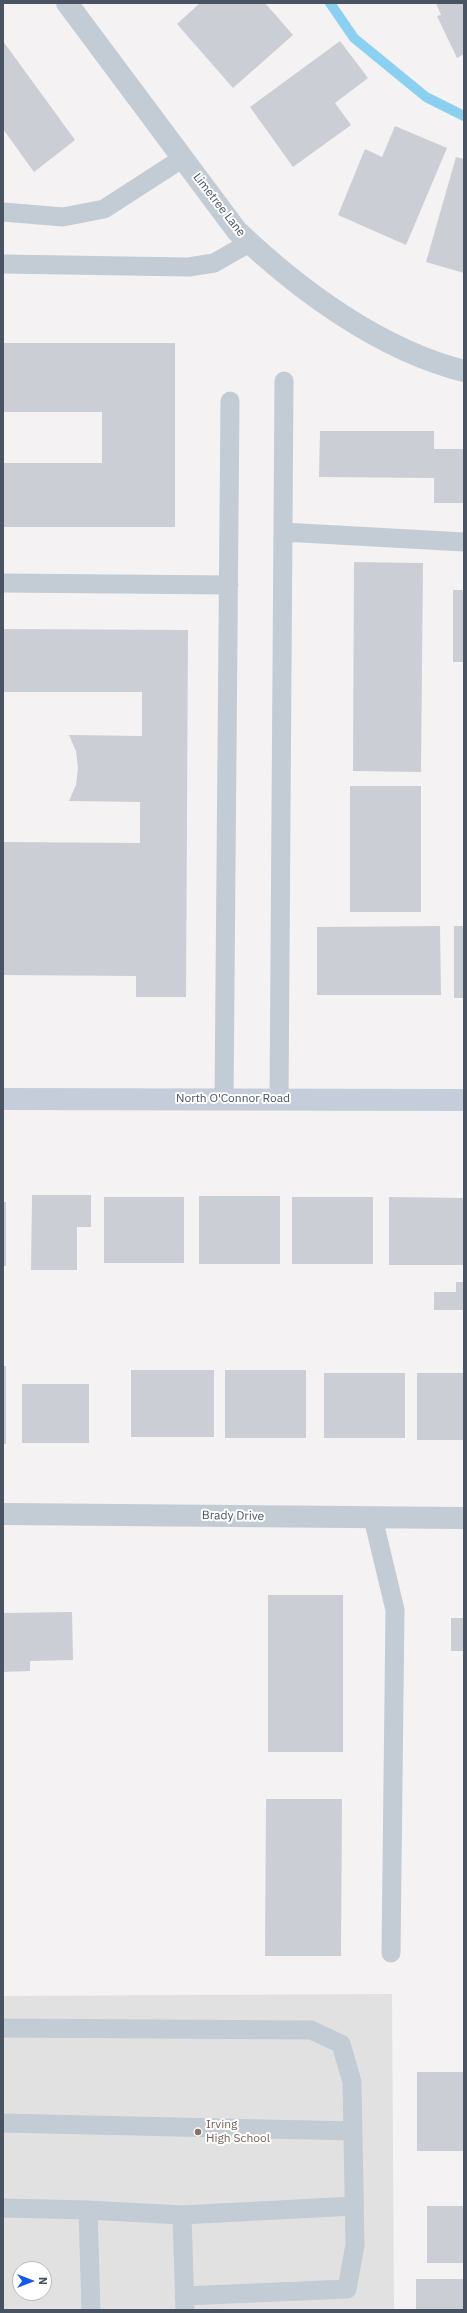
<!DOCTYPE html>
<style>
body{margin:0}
#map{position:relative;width:467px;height:2313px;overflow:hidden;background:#f4f2f2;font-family:"IBM Plex Sans",sans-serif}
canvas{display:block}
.frame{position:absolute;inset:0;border:4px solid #495361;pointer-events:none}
.north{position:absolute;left:12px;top:2261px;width:40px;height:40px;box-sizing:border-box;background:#fff;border:1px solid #b6bac0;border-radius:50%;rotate:90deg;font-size:11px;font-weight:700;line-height:16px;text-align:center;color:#495361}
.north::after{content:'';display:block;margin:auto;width:14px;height:18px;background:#1359ee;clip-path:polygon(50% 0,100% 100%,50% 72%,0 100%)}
</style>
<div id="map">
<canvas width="467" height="2313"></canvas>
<div class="frame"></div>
<div class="north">N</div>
</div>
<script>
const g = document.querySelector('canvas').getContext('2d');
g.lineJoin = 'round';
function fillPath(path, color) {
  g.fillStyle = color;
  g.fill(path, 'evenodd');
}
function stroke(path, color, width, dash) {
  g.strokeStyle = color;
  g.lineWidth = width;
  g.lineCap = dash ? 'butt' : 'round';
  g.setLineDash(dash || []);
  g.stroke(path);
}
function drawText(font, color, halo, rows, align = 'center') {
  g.font = font + ' "IBM Plex Sans",sans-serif';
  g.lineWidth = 4;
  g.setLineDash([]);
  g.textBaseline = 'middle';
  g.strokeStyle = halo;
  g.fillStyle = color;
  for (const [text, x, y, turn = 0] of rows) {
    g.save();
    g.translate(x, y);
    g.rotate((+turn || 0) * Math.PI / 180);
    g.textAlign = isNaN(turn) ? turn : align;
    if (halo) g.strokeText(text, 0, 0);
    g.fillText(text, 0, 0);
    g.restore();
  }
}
fillPath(new Path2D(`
 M392 1994 394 2310H3V1996ZM20 2269H44V2293H20Z`), '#e2e1e1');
stroke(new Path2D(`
 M330 3 354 38 426 97 464 116`), '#8cd0f1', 10);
fillPath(new Path2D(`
 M200 3H265L293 35 233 88 177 24Z
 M436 3H464V54L457 58 437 16 441 15Z
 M3 41 75 140 34 172 3 129Z
 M340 41 368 78 335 103 351 125 293 167 250 107Z
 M395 126 447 148 406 245 338 215 365 149 382 157Z
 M456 157 464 159V273L426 262Z
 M3 343H175V527H3V463H102V412H3Z
 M320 431H434V449H464V503H434V478L319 477Z
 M354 562 423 563 421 772 353 771Z
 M453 590H464V662H453Z
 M3 629 188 630 186 997H136V976L3 975V842L140 843V802L69 801 76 785 78 768 76 751 69 735 142 736V692H3Z
 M350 786H421V912H350Z
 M440 926 441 995H317V927Z
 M454 926H464V998H454Z
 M32 1195H91V1227H77V1270H31Z
 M199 1196H280V1264H199Z
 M104 1197H184V1263H104Z
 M292 1197H373V1264H292Z
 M389 1197 464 1198V1265H389Z
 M3 1202H6V1266H3Z
 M456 1282H464V1310H434V1292H456Z
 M3 1366H6V1444H3Z
 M131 1370H214V1437H131Z
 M225 1370H306V1438H225Z
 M324 1373H405V1438H324Z
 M417 1373H464V1440H417Z
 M22 1384H89V1443H22Z
 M268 1595H343V1752H268Z
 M72 1612 73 1660 30 1661V1671L3 1672V1613Z
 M451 1618H464V1651H451Z
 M266 1799H342L341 1956H265Z
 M417 2072H464V2151H417Z
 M427 2206H464V2263H427Z
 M416 2279H464V2310H416Z`), '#ccced5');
stroke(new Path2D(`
 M3 212 63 217 104 209 183 158
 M3 264 189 267 214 263 249 243
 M283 532 464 542
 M3 583 229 585
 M224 1100 230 401
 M279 1100 284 381
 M373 1518 395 1610 391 1953
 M3 2028 311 2030 341 2044 352 2082 355 2245 347 2289 184 2296
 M3 2123 353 2131
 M3 2208 88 2210 182 2215 185 2310
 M88 2210 91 2310
 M182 2215 354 2206`), '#c3cbd4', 19);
stroke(new Path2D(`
 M67 3 237 231C299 290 380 350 464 371
 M3 1514 464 1518`), '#c3cbd4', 22);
stroke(new Path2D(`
 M3 1099 464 1100`), '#c5cddb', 22);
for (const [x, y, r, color] of [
 [198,2132,4,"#8d6e63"]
]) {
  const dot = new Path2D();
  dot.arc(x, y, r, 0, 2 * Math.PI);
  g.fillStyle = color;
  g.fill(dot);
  stroke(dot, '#fff', 1.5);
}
drawText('12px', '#495361', '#fff', [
 ["Limetree Lane",219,205,52],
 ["North O'Connor Road",233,1099],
 ["Brady Drive",233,1516,1]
]);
drawText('12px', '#785e54', '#fff', [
 ["Irving",206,2125],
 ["High School",206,2139]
], 'left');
</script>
